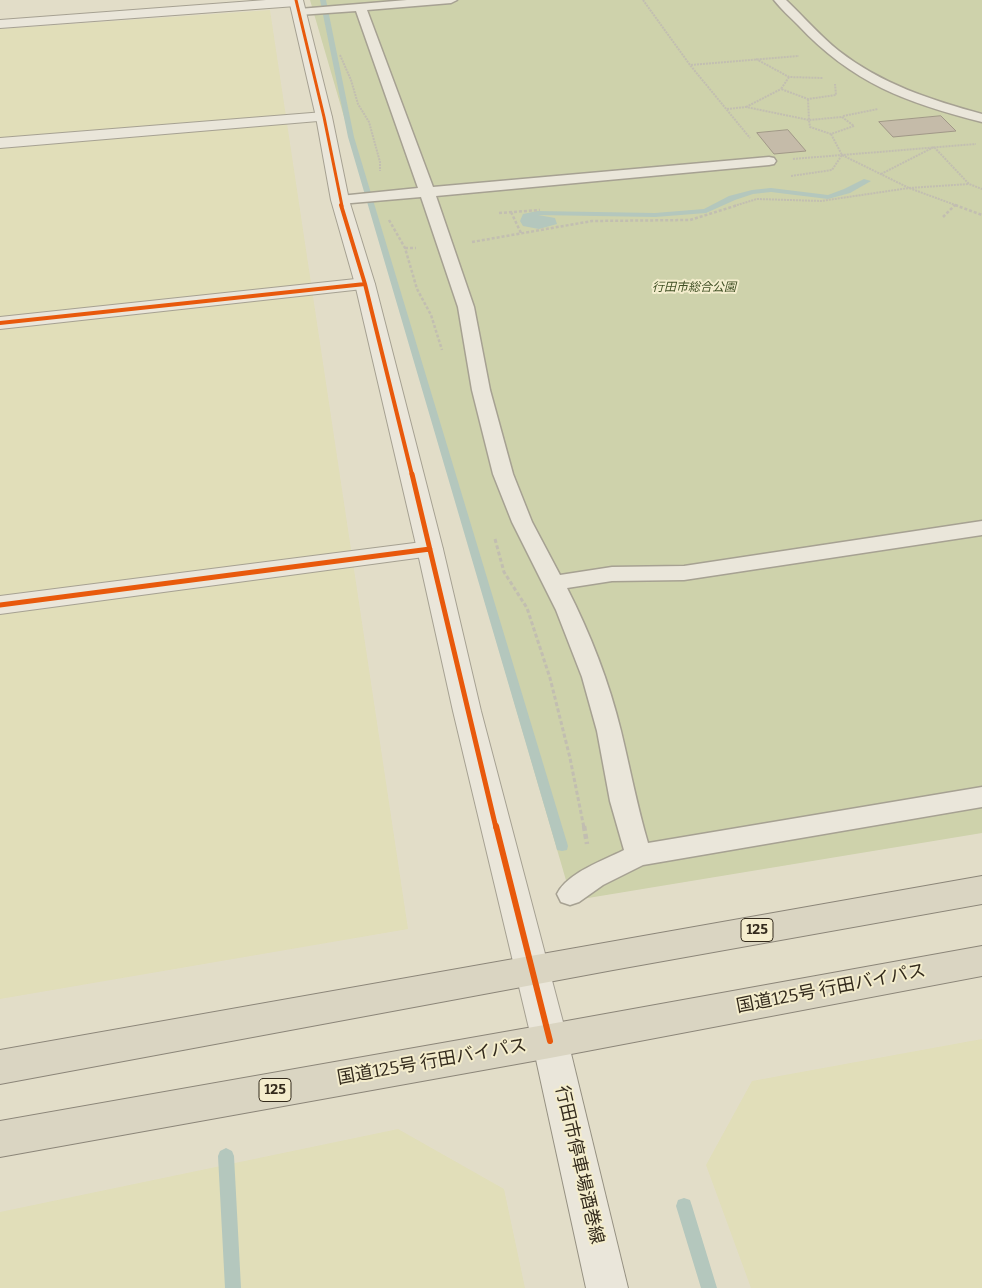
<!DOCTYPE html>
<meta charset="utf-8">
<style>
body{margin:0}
canvas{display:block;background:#e2ddc8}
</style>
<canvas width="982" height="1288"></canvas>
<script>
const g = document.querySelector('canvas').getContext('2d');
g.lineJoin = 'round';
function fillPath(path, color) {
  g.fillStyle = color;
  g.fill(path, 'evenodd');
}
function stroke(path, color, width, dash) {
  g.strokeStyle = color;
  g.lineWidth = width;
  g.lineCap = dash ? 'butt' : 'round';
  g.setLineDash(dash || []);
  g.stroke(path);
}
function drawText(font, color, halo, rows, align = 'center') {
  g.font = font + ' Bitter,"Noto Sans JP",serif';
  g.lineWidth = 4;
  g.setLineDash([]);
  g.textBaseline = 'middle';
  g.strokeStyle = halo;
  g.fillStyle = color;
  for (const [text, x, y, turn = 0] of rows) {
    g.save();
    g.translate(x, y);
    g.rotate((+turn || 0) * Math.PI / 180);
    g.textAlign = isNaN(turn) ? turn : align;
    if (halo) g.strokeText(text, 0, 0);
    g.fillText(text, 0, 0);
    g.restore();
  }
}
fillPath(new Path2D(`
 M270 10 408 929 0 999V29Z
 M982 1039V1288H751L706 1165 752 1081Z
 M398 1129 504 1189 525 1288H0V1212Z`), '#e1deb9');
fillPath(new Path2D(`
 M310 0H982V833L576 900 570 894Z`), '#ced2ab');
fillPath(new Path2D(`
 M320 0H326L354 137 568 846 567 850 562 851 557 850 556 846 348 137Z
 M864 179 871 181 850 193 828 199 771 192 753 194 735 200 706 213 655 217 538 215 555 218 557 224 539 229 523 226 520 221 523 214 537 211 655 213 704 209 729 196 752 190 771 188 828 195 844 189Z
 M226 1148 232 1151 234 1156 241 1288H225L218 1156 220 1151Z
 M684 1198 690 1200 692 1206 717 1288H701L676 1206 678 1200Z`), '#b4c7bd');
const building = new Path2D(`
 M941 116 956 131 893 137 879 122Z
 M788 130 806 151 774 154 757 133Z`);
fillPath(building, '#c5bba9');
stroke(building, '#a19888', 1);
const service = new Path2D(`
 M407 0H457L451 3 367 10 433 187 769 157 774 158 776 161 774 164 769 165 436 196 474 307 490 390 513 474 532 522 560 575 612 567 684 566 982 521V535L684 580 612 581 567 588C590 633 609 682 621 731 630 768 637 806 648 843L982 787V807L643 865 603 885 579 902 570 905 561 902 557 894C567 873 604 860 624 850L610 801 597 731 582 677 556 610 512 522 493 474 472 390 458 307 421 197 340 204 335 203 333 200 335 197 340 196 418 188 356 11 299 15 293 12 299 9Z
 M774 0H786C804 17 820 36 839 51 881 84 931 100 982 114V122C907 103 852 83 798 25 790 17 781 9 774 0Z`);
const minor = new Path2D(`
 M266 0H302L303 2 296 6 0 28V20Z
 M324 112 330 114 332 117 330 120 0 148V138Z
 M365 278 372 280 375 284 372 288 0 329V317Z
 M430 541 439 543 443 549 439 555 0 614V596Z`);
const tertiary = new Path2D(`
 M289 0H303L332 117 349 200 375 284 443 549 481 711 568 1041 563 1053 550 1058 537 1053 532 1041 453 711 417 549 355 284 331 200 316 117Z`);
const secondary = new Path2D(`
 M550 1024 563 1029 568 1041 628 1288H586L532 1041 537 1029Z`);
const trunk = new Path2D(`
 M982 876V904L613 970 0 1084V1050Z
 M982 946V976L550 1058 0 1157V1121L550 1024Z`);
stroke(service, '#a6a192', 3);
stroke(minor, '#a6a192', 2);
stroke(tertiary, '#a6a192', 2);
stroke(secondary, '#969182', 2);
stroke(trunk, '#8c8679', 2);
stroke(new Path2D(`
 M643 0 690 65 750 138
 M340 55 351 80 358 104 369 122 380 162V171
 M756 59 789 77 823 78
 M691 65 799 56
 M789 77 781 89 808 99 836 95 835 84
 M746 107 781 89
 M727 109 746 107 809 120 808 99
 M843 116 878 109
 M842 117 854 126 831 134 810 127 809 120Z
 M831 134 842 155 909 188 958 206
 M793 159 976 144
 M881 174 934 147 969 184 982 189
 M791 176 832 170 842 155
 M734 206 757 199 821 201 909 188 969 184`), '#c2beb1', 2, [2, 1]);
stroke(new Path2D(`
 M955 205 982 215
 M511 212 521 233
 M499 213 540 210
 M943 217 955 205
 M389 220 405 248 417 289 431 315 442 350
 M472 242 592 221 690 220 738 205
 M405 248H416`), '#c2beb1', 2.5, [3, 2]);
stroke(new Path2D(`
 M495 539 504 572 527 608 550 678 570 758 584 828`), '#c2beb1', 3, [4, 2.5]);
stroke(new Path2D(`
 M584 826 587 844`), '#c2beb1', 4.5, [5, 3]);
fillPath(service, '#eae6da');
fillPath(minor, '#eae6da');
fillPath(tertiary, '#eae6da');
fillPath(secondary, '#eae6da');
fillPath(trunk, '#dad5c2');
stroke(new Path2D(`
 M296 0 324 117 342 206`), '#e8590c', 3);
stroke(new Path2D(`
 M341 205 365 284 412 475
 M0 323 365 284`), '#e8590c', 4);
stroke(new Path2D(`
 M412 474 496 828
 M0 605 430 549`), '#e8590c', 5);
stroke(new Path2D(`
 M496 826 550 1041`), '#e8590c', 6);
drawText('italic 12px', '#3f4f23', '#f4edcd', [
 ["行田市総合公園",694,288]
]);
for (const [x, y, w] of [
 [757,930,32],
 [275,1090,32]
]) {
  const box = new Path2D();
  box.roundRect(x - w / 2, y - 11.5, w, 23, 4);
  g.fillStyle = '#f4edcd';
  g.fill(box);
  stroke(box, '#332a1c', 1);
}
drawText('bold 14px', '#332a1c', null, [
 ["125",757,930],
 ["125",275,1090]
]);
drawText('18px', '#332a1c', '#f4edcd', [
 ["国道125号 行田バイパス",831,989,-11],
 ["国道125号 行田バイパス",432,1062,-10],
 ["行田市停車場酒巻線",579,1165,77]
]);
</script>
